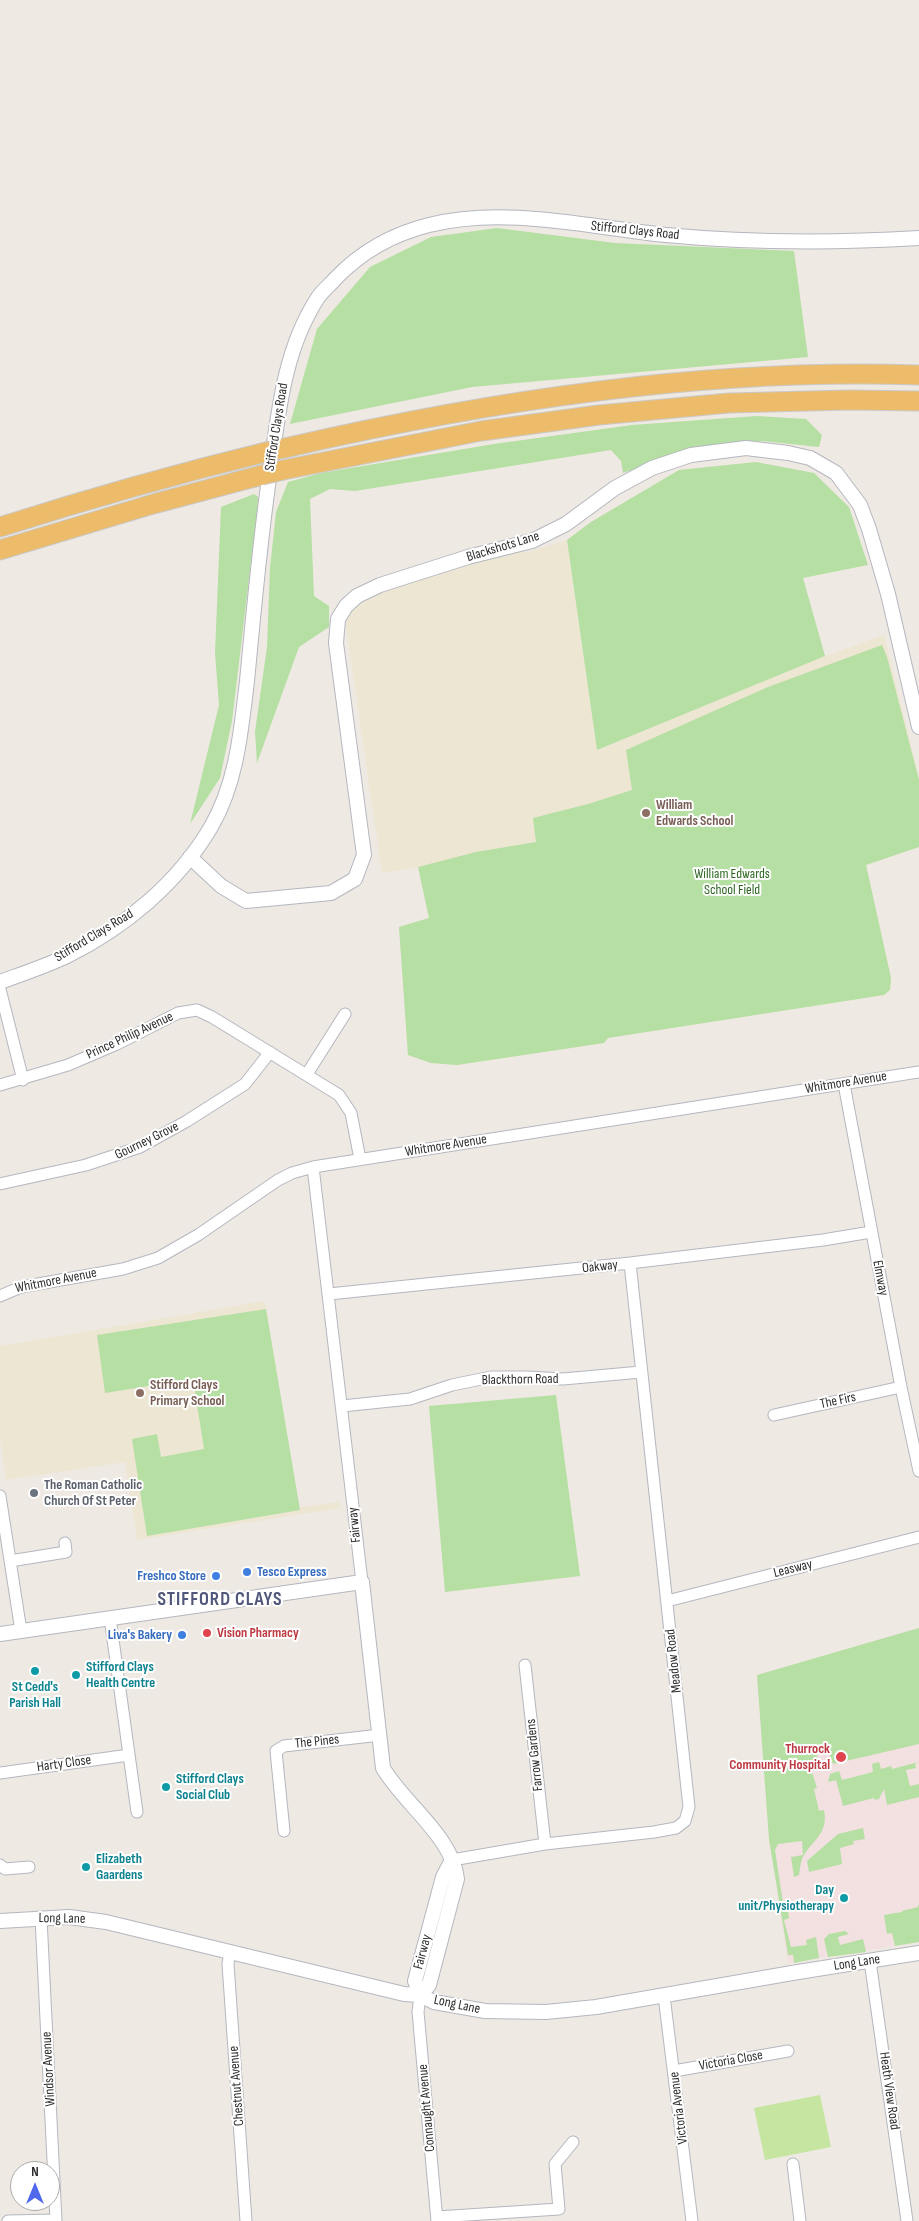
<!DOCTYPE html>
<style>
body{margin:0}
#map{position:relative;width:919px;height:2221px;overflow:hidden;background:#eee9e2;font-family:"Sofia Sans Condensed",sans-serif}
canvas{display:block}
.north{position:absolute;left:10px;top:2161px;width:50px;height:50px;box-sizing:border-box;background:#fff;border:1px solid #ababab;border-radius:50%;rotate:0deg;font-size:14px;font-weight:700;line-height:20px;text-align:center;color:#2e2e2e}
.north::after{content:'';display:block;margin:auto;width:18px;height:22px;background:#5068ec;clip-path:polygon(50% 0,100% 100%,50% 72%,0 100%)}
</style>
<div id="map">
<canvas width="919" height="2221"></canvas>
<div class="north">N</div>
</div>
<script>
const g = document.querySelector('canvas').getContext('2d');
g.lineJoin = 'round';
function fillPath(path, color) {
  g.fillStyle = color;
  g.fill(path, 'evenodd');
}
function stroke(path, color, width, dash) {
  g.strokeStyle = color;
  g.lineWidth = width;
  g.lineCap = dash ? 'butt' : 'round';
  g.setLineDash(dash || []);
  g.stroke(path);
}
function drawText(font, color, halo, rows, align = 'center') {
  g.font = font + ' "Sofia Sans Condensed",sans-serif';
  g.lineWidth = 4;
  g.setLineDash([]);
  g.textBaseline = 'middle';
  g.strokeStyle = halo;
  g.fillStyle = color;
  for (const [text, x, y, turn = 0] of rows) {
    g.save();
    g.translate(x, y);
    g.rotate((+turn || 0) * Math.PI / 180);
    g.textAlign = isNaN(turn) ? turn : align;
    if (halo) g.strokeText(text, 0, 0);
    g.fillText(text, 0, 0);
    g.restore();
  }
}
fillPath(new Path2D(`
 M567 540 597 750 809 662 884 635 919 778V847L866 865 891 977 890 990 884 995 608 1038 604 1043 457 1065 431 1063 408 1055 399 927 429 918 418 867 382 873 345 619 362 601 398 586 523 546 525 553Z
 M265 1301 299 1507 340 1502 341 1508 137 1540 125 1462 6 1480 0 1439V1346Z`), '#ede6d3');
fillPath(new Path2D(`
 M919 1628V1942L788 1963 769 1839 757 1675Z`), '#f3e0e0');
fillPath(new Path2D(`
 M497 228 615 243 794 251 808 357 472 387 290 424 317 329 370 267 431 237Z
 M757 416 806 419 822 435 819 447 762 441 686 452 623 473 621 461 611 450 355 491 330 489 310 499 314 596 329 606V627L299 647 257 763 255 732 267 647 270 568 276 512 288 482 321 473 494 444 632 425Z
 M756 462 814 473 849 507 868 565 803 578 825 656 597 750 567 540 591 522 679 470Z
 M254 494 258 497 257 512 232 721 220 778 190 824 219 705 215 653 221 507Z
 M882 645 887 657 919 780V847L866 865 891 978 890 990 884 995 608 1038 604 1043 457 1065 431 1063 408 1055 399 927 429 918 418 867 476 852 536 842 533 818 588 804 632 790 626 750 768 687Z
 M266 1309 300 1510 147 1536 132 1439 157 1434 161 1457 204 1449 193 1379 105 1393 97 1335Z
 M556 1395 580 1576 445 1592 429 1406Z
 M919 1628V1744L833 1764 826 1744 822 1745 823 1748 816 1750 818 1761 809 1763 817 1788 814 1789 819 1811 824 1810C829 1835 811 1840 802 1859 800 1864 800 1870 799 1875L794 1877 791 1857 803 1855 802 1841 778 1844 775 1850 783 1903 798 1902V1909L788 1911 789 1918 784 1920 791 1947 807 1945 806 1940 816 1937 819 1958 794 1963 793 1955H788L769 1839 757 1675Z
 M879 1762 881 1769 891 1766 892 1769 919 1762 915 1764 916 1768 906 1770 910 1786 919 1784V1797L887 1805 884 1789 879 1799 875 1800 874 1798 843 1806 836 1780 828 1782 830 1774 839 1771 842 1780 873 1772 872 1764Z
 M863 1828 865 1839 853 1841 854 1844 840 1848 842 1864 809 1872 807 1861 838 1834Z
 M919 1903V1942L895 1946 892 1933 887 1934 884 1915 902 1912V1911L918 1907Z
 M845 1931 849 1934 838 1937 840 1945 863 1939 866 1952 828 1957 824 1939 829 1934Z`), '#b5dfa3');
fillPath(new Path2D(`
 M820 2095 831 2147 765 2160 754 2108Z`), '#c5e5a0');
const minor = new Path2D(`
 M0 989 23 1080
 M307 1074 345 1014
 M844 1084 901 1387 919 1471
 M0 1085 68 1065 117 1044 178 1013 197 1010 212 1017 339 1095 351 1113 360 1159
 M313 1167 362 1582
 M0 1184 86 1165 140 1147 187 1121 245 1084 270 1052
 M329 1294 630 1263 823 1240 871 1232
 M0 1296 21 1287 123 1269 158 1258 198 1235 278 1180 292 1173 313 1167 919 1072
 M342 1406 410 1399 452 1385 491 1377H527L563 1379 641 1372
 M774 1415 901 1387
 M0 1496 21 1631
 M10 1561 66 1552 65 1543
 M667 1601 919 1537
 M110 1618 137 1812
 M525 1665 545 1844
 M0 1773 129 1755
 M284 1831 276 1751 284 1746 380 1735
 M452 1860 545 1844 654 1832 676 1828 685 1821 689 1807 630 1263
 M0 1865 5 1869 29 1867
 M41 1918 56 2221
 M230 1951 228 1964 246 2221
 M870 1961 907 2221
 M420 1995 418 2012 437 2221
 M664 1996 692 2221
 M674 2071 788 2051
 M793 2164 800 2221
 M437 2217 559 2209 555 2164 573 2142
 M8 2221 56 2220`);
const tertiary = new Path2D(`
 M190 857 221 886 246 901 331 893 355 879 364 855 336 643 338 619 346 606 357 596 380 585 468 557 532 541 566 524 615 488 652 468 691 455 746 448 788 453 810 458 836 473 860 505 869 529 888 594 919 727
 M0 982C22 974 46 966 67 956 125 927 178 883 211 827 237 782 241 731 247 681 254 609 260 537 271 465 279 408 285 349 317 299 322 291 330 285 336 278 362 251 393 234 429 225 506 206 588 227 666 235 750 243 835 243 919 238
 M0 1634 362 1582 383 1768C404 1804 453 1837 457 1879L429 1985 420 1995
 M0 1921 69 1917 106 1922 404 1994 420 1995 434 2002 485 2011 546 2012 596 2007 798 1972 919 1953
 M420 1995 415 1981 443 1877 452 1860`);
const trunk = new Path2D(`
 M285 448C492 400 706 368 919 375
 M283 470 481 431 599 415 729 403 849 400 919 401
 M0 527C88 499 176 474 266 452
 M0 550 153 504 262 475`);
stroke(minor, '#b5b7c0', 13);
stroke(tertiary, '#b5b7c0', 16);
stroke(trunk, '#c9c9c9', 21);
stroke(minor, '#fff', 11);
stroke(tertiary, '#fff', 14);
stroke(trunk, '#ecbc6b', 19);
const trunkBridge = new Path2D(`
 M266 452 285 448
 M262 475 283 470`);
stroke(trunkBridge, '#c9c9c9', 21, []);
stroke(trunkBridge, '#ecbc6b', 19);
for (const [x, y, r, color] of [
 [646,813,5,"#8d6e63"],
 [140,1393,5,"#8d6e63"],
 [34,1493,5,"#6b7280"],
 [247,1572,5,"#3f7fe0"],
 [216,1576,5,"#3f7fe0"],
 [207,1633,5,"#e0444e"],
 [182,1635,5,"#3f7fe0"],
 [35,1671,5,"#0f9aa8"],
 [76,1675,5,"#0f9aa8"],
 [841,1757,6,"#e0444e"],
 [166,1787,5,"#0f9aa8"],
 [86,1867,5,"#0f9aa8"],
 [844,1898,5,"#0f9aa8"]
]) {
  const dot = new Path2D();
  dot.arc(x, y, r, 0, 2 * Math.PI);
  g.fillStyle = color;
  g.fill(dot);
  stroke(dot, '#fff', 2);
}
drawText('14px', '#2e2e2e', '#fff', [
 ["Stifford Clays Road",635,231,6],
 ["Stifford Clays Road",277,427,-81],
 ["Blackshots Lane",503,547,-17],
 ["Stifford Clays Road",94,936,-31],
 ["Prince Philip Avenue",130,1036,-25],
 ["Whitmore Avenue",846,1083,-9],
 ["Gourney Grove",147,1141,-26],
 ["Whitmore Avenue",446,1146,-9],
 ["Oakway",600,1267,-6],
 ["Elmway",880,1278,79],
 ["Whitmore Avenue",56,1281,-11],
 ["Blackthorn Road",520,1380,-1],
 ["The Firs",838,1401,-12],
 ["Fairway",355,1525,-96],
 ["Leasway",793,1569,-14],
 ["Meadow Road",674,1661,-96],
 ["The Pines",317,1742,-6],
 ["Farrow Gardens",535,1755,-96],
 ["Harty Close",64,1764,-8],
 ["Long Lane",62,1919,1],
 ["Fairway",423,1952,-75],
 ["Long Lane",857,1963,-9],
 ["Long Lane",457,2005,12],
 ["Victoria Close",731,2061,-10],
 ["Windsor Avenue",49,2069,-93],
 ["Chestnut Avenue",237,2086,-94],
 ["Heath View Road",889,2091,82],
 ["Connaught Avenue",427,2108,-95],
 ["Victoria Avenue",679,2108,-97]
]);
drawText('bold 14px', '#785e54', '#fff', [
 ["William",656,805],
 ["Edwards School",656,821],
 ["Stifford Clays",150,1385],
 ["Primary School",150,1401]
], 'left');
drawText('14px', '#2d6721', '#fff', [
 ["William Edwards",732,874],
 ["School Field",732,890]
]);
drawText('bold 14px', '#5b616d', '#fff', [
 ["The Roman Catholic",44,1485],
 ["Church Of St Peter",44,1501]
], 'left');
drawText('bold 14px', '#366cbe', '#fff', [
 ["Tesco Express",257,1572,"left"],
 ["Freshco Store",206,1576],
 ["Liva's Bakery",172,1635]
], 'right');
drawText('bold 14px', '#be3a42', '#fff', [
 ["Vision Pharmacy",217,1633],
 ["Thurrock",830,1749,"right"],
 ["Community Hospital",830,1765,"right"]
], 'left');
drawText('bold 14px', '#0d838f', '#fff', [
 ["Stifford Clays",86,1667],
 ["Health Centre",86,1683],
 ["St Cedd's",35,1687,"center"],
 ["Parish Hall",35,1703,"center"],
 ["Stifford Clays",176,1779],
 ["Social Club",176,1795],
 ["Elizabeth",96,1859],
 ["Gaardens",96,1875],
 ["Day",834,1890,"right"],
 ["unit/Physiotherapy",834,1906,"right"]
], 'left');
g.letterSpacing = '1px';
drawText('bold 19px', '#51577b', '#fff', [
 ["STIFFORD CLAYS",220,1600]
]);
g.letterSpacing = '0px';
</script>
